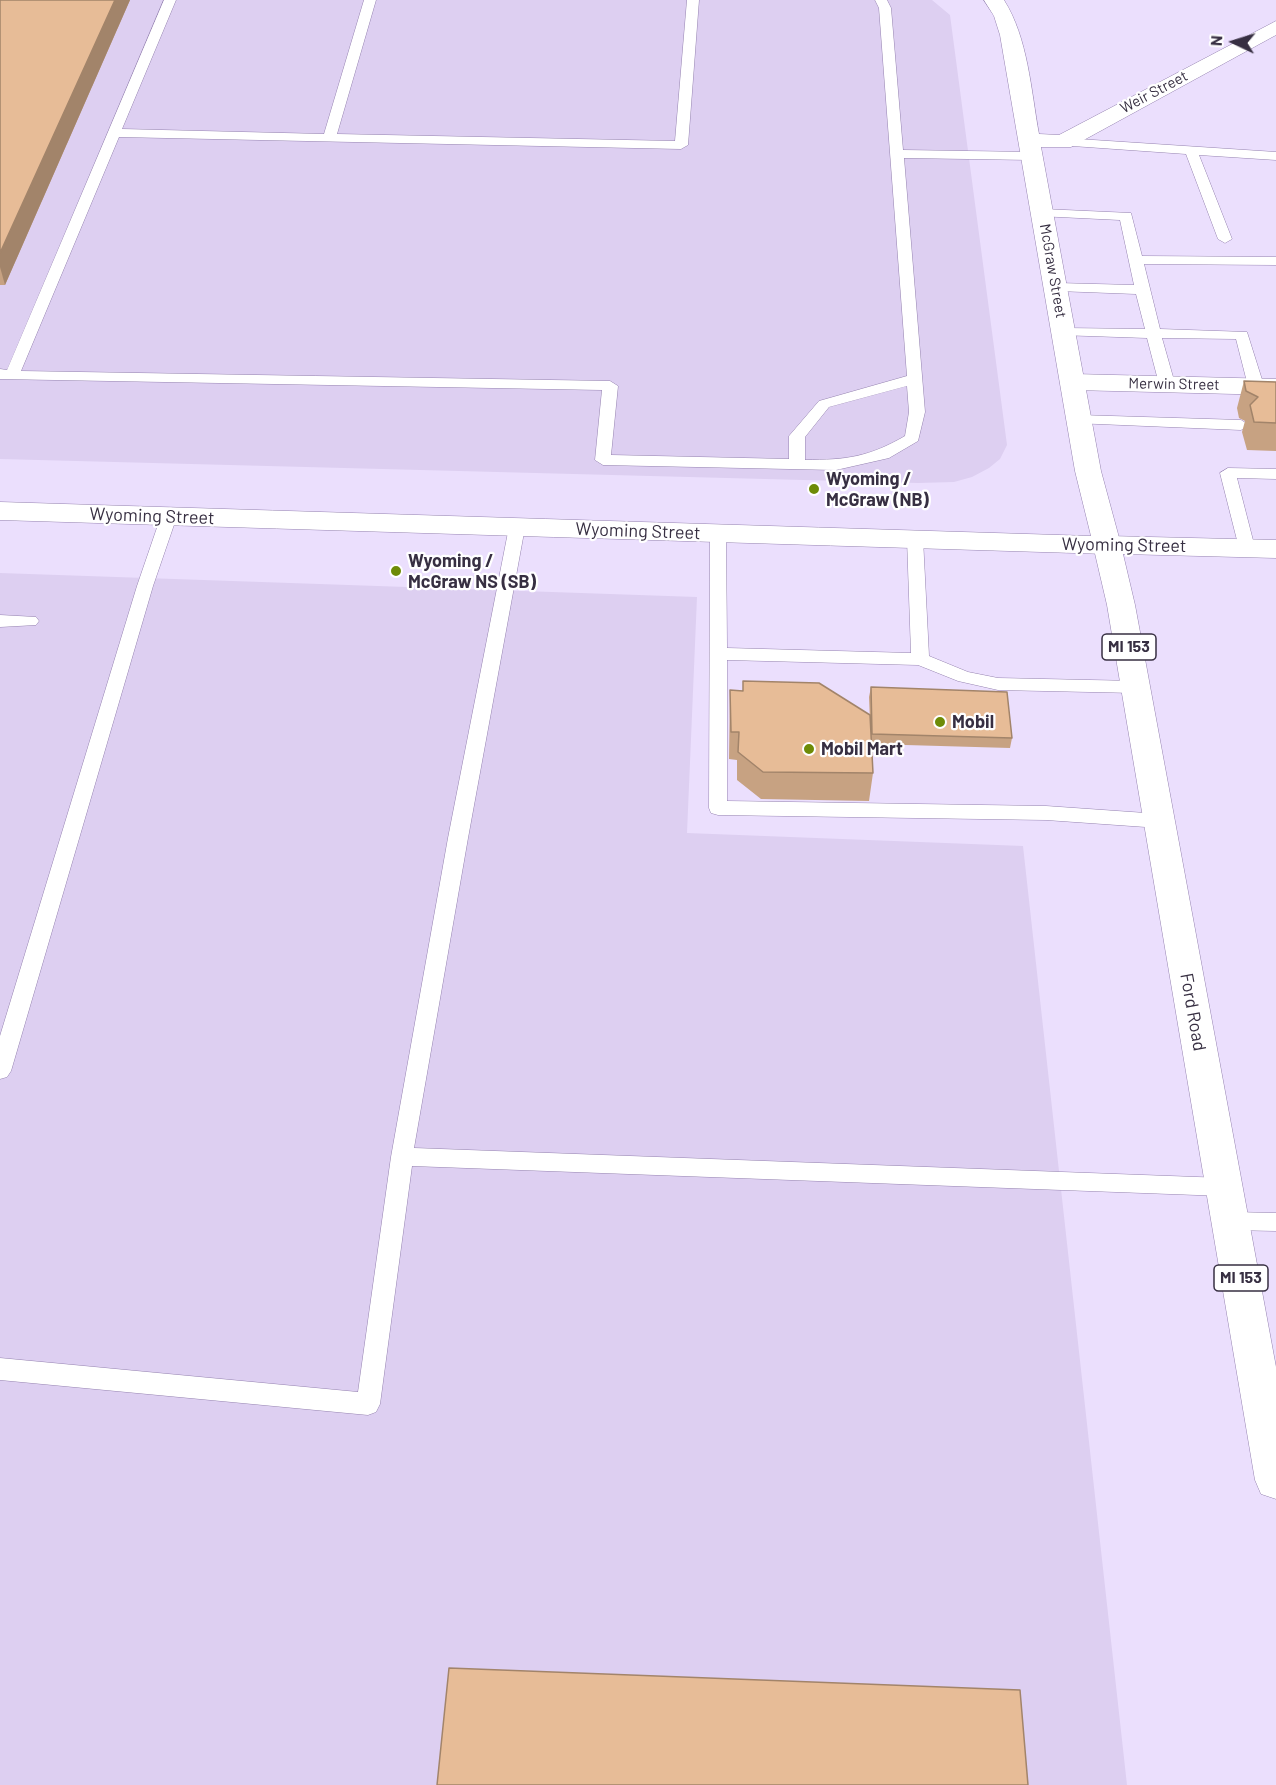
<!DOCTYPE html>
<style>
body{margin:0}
#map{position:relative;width:1276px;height:1785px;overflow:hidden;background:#ebdffd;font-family:Barlow,sans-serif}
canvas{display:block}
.north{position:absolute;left:1204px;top:12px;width:60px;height:60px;-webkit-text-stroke:4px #fff;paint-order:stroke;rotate:274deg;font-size:16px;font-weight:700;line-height:24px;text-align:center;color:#372f42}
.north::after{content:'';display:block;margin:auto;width:21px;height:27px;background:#372f42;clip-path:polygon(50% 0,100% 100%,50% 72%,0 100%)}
</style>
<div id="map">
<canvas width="1276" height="1785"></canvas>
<div class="north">N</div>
</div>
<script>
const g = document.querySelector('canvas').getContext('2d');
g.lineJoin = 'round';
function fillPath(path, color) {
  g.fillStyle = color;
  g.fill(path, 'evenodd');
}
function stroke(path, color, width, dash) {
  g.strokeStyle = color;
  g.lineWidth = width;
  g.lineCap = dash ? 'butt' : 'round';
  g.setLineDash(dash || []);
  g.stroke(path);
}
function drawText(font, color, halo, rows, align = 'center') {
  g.font = font + ' Barlow,sans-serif';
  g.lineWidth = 4.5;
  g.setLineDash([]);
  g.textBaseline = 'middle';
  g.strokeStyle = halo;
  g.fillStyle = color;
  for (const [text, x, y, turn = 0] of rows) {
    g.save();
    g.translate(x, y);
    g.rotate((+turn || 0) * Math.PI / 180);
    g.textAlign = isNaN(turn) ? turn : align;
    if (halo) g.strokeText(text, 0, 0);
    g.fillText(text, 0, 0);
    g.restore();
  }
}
fillPath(new Path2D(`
 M0 0H932L950 15 1007 445 1000 459 989 468 972 477 954 482 918 483 0 459Z
 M0 573 697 597 687 833 1023 846 1127 1785H0Z`), '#ddcff1');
const service = new Path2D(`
 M164 0H176L122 129 324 134 364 0H376L337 134 675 141 687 0H699L688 145 681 149 119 137 21 371 610 381 618 386 611 455 789 459V436L819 401 907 376 879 8 875 0H887L891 8 903 150 1032 152 1039 156 1032 160 904 158 925 412 918 441 889 458 836 470 603 465 595 460 602 390 0 379V369L7 370ZM907 386 909 412 905 436C869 457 846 460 805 460V437L829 407Z
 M1063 138 1276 152V160L1199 155 1232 239 1225 243 1218 239 1186 154 1058 145 1056 142 1058 139Z
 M1043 209 1131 213 1142 256 1276 257V265L1144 264 1160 329 1247 332 1264 386 1261 389H1251L1248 386 1236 339 1162 338 1175 384 1167 389 1159 384 1147 338 1059 335 1057 332 1059 329 1064 328 1145 329 1136 294 1057 291 1050 287 1057 283 1134 285 1120 220 1038 216 1036 213 1038 210Z
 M1079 415 1241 420 1249 425 1241 430 1074 423 1071 420 1074 417Z
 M1228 468 1276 469V479L1237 478 1255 548 1253 552H1241L1239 548 1220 473Z
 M169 511 177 516 153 586 11 1071 7 1077 0 1079V1036L137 586 161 516Z
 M517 522 523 523 525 527 468 838 414 1148 1224 1178 1232 1180 1235 1187 1232 1194 1224 1196 412 1166 380 1404 376 1412 368 1415 0 1380V1358L358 1392 391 1157 448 838 509 527 511 523Z
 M718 528 724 529 726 533 727 648 911 653 907 539 909 535H921L923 539 929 656 968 672 998 678 1136 681 1142 683 1145 687 1142 691 1136 693 998 690 958 681 918 665 727 660V801L1046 806 1160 814 1167 816 1169 821 1167 826 1160 828 1046 820 718 815 711 813 709 808 710 533 712 529Z
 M0 615 36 617 39 621 36 625 0 627Z
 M1231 1212 1276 1213V1231L1231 1230 1223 1228 1220 1221 1223 1214Z`);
const minor = new Path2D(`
 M1073 374 1276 379V395L1073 390 1064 387 1060 382 1064 377Z`);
const tertiary = new Path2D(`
 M984 0H1004C1028 38 1031 90 1039 134L1059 135 1276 21V35L1071 147H1041L1101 471 1121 545 1117 551 1107 554 0 520V502L1091 536 1075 471 1000 35 994 16Z`);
const primary = new Path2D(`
 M1107 536 1276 540V558L1123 554 1135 605 1276 1367V1499L1261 1494 1255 1480 1107 605 1093 545 1097 539Z`);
stroke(service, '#9583b0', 1);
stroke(minor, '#9583b0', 1);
stroke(tertiary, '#9583b0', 1);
stroke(primary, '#9583b0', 1);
fillPath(service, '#fff');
fillPath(minor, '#fff');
fillPath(tertiary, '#fff');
fillPath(primary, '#fff');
fillPath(new Path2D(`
 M0 0H130L5 285H0Z
 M1244 381 1276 382V451L1247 450 1242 432 1245 421 1239 418 1237 408Z
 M743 681 873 773 869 801 761 799 737 780V760L729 759 730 690 743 691Z
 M871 687 1012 738 1010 748 871 744 869 697Z`), '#c7a282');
fillPath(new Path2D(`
 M115 0H130L5 285 0 267V253Z`), '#a2846a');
const building = new Path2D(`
 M0 0H115L0 253Z
 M1244 381 1276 382V423L1254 422 1250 405 1258 397 1246 391Z
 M743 681 819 683 870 715 873 773 763 772 738 752 739 732H731L730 690 743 691Z
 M871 687 1007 692 1012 738 872 734Z
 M449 1668 1020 1690 1028 1785H437Z`);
fillPath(building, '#e7bc97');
stroke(building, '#a2846a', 1.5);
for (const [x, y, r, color] of [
 [814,489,6,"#6e8b07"],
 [396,571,6,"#6e8b07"],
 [940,722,6,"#6e8b07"],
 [809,749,6,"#6e8b07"]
]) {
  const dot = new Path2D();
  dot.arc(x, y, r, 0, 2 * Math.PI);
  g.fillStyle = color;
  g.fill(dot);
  stroke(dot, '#fff', 2);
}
drawText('15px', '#372f42', '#fff', [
 ["Weir Street",1154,92,-28],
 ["McGraw Street",1053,271,80],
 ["Merwin Street",1174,384,1]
]);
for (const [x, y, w] of [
 [1129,647,54],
 [1241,1278,54]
]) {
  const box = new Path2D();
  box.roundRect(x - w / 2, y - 13, w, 26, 4.5);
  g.fillStyle = '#fff';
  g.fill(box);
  stroke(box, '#372f42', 1.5);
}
drawText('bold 16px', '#372f42', null, [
 ["MI 153",1129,647],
 ["MI 153",1241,1278]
]);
drawText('bold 18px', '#372f42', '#fff', [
 ["Wyoming /",826,479],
 ["McGraw (NB)",826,500],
 ["Wyoming /",408,561],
 ["McGraw NS (SB)",408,582],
 ["Mobil",952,722],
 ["Mobil Mart",821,749]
], 'left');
drawText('18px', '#372f42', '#fff', [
 ["Wyoming Street",152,516,2],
 ["Wyoming Street",638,531,2],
 ["Wyoming Street",1124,545,1],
 ["Ford Road",1193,1012,80]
]);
</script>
